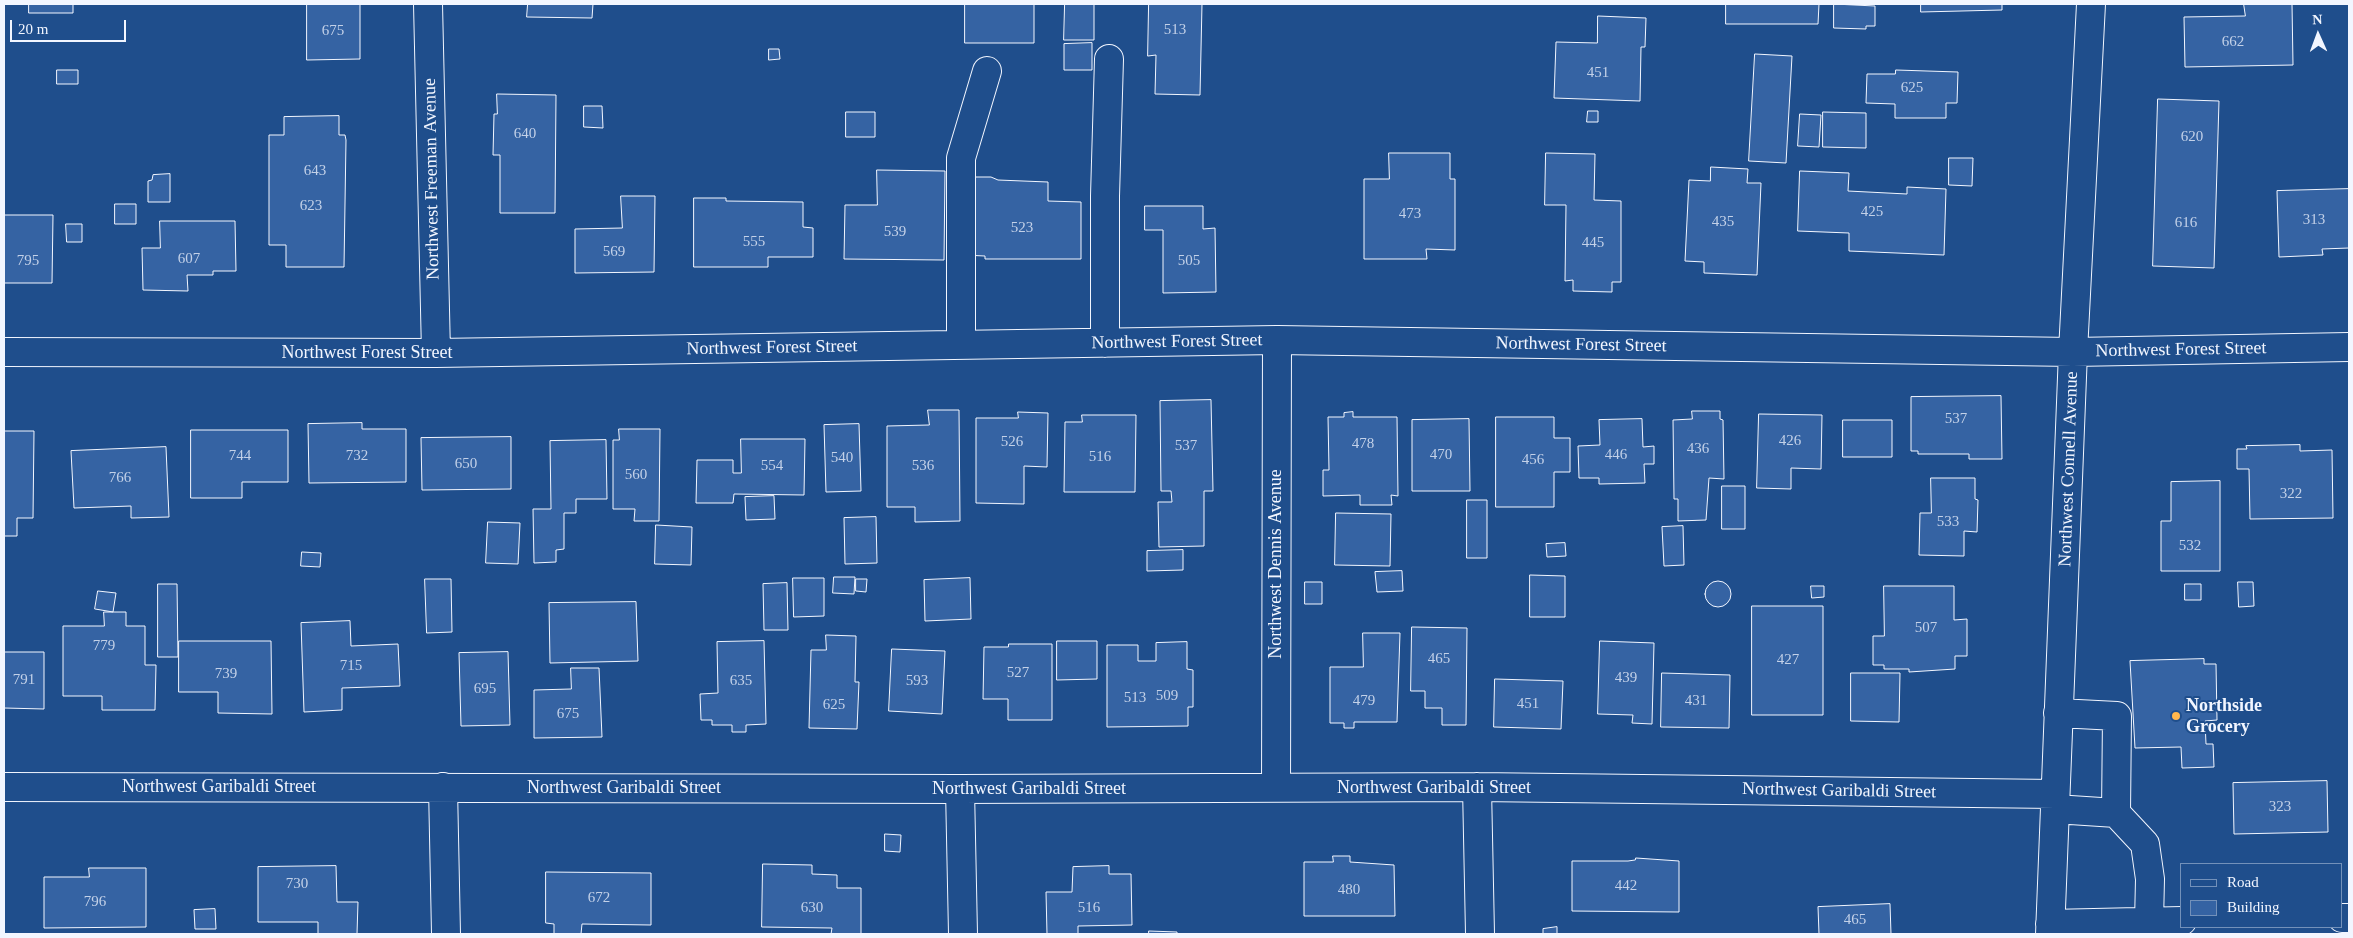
<!DOCTYPE html>
<style>
body{margin:0}
#map{position:relative;width:2353px;height:938px;overflow:hidden;background:#1f4e8c;font-family:"Times New Roman",serif}
canvas{display:block}
.frame{position:absolute;inset:0;border:5px solid #f2f6ff;pointer-events:none}
.legend{position:absolute;left:2180px;top:863px;width:162px;height:65px;box-sizing:border-box;background:#1f4e8c;border:1px solid #7391ba;margin:0;padding:6px 9px;list-style:none;font-size:15px;color:#f2f6ff}
.legend li{display:flex;align-items:center;gap:10px;height:25px}
.legend b{width:25px;border:1px solid #7391ba}
.north{position:absolute;left:2293px;top:10px;width:50px;height:50px;-webkit-text-stroke:4px #1f4e8c;paint-order:stroke;rotate:358deg;font-size:14px;font-weight:700;line-height:20px;text-align:center;color:#f2f6ff}
.north::after{content:'';display:block;margin:auto;width:18px;height:22px;background:#f2f6ff;clip-path:polygon(50% 0,100% 100%,50% 72%,0 100%)}
.scale{position:absolute;left:10px;top:20px;width:116px;height:22px;box-sizing:border-box;border:2px solid #f2f6ff;border-top:0;padding-left:6px;font-size:15px;line-height:18px;white-space:nowrap;color:#f2f6ff;-webkit-text-stroke:4px #1f4e8c;paint-order:stroke}
</style>
<div id="map">
<canvas width="2353" height="938"></canvas>
<div class="frame"></div>
<ul class="legend">
<li><b style="height:6px;background:#1f4e8c"></b>Road</li>
<li><b style="height:14px;background:#3563a3"></b>Building</li>
</ul>
<div class="north">N</div>
<div class="scale">20 m</div>
</div>
<script>
const g = document.querySelector('canvas').getContext('2d');
g.lineJoin = 'round';
function fillPath(path, color) {
  g.fillStyle = color;
  g.fill(path, 'evenodd');
}
function stroke(path, color, width, dash) {
  g.strokeStyle = color;
  g.lineWidth = width;
  g.lineCap = dash ? 'butt' : 'round';
  g.setLineDash(dash || []);
  g.stroke(path);
}
function drawText(font, color, halo, rows, align = 'center') {
  g.font = font + ' "Times New Roman",serif';
  g.lineWidth = 4;
  g.setLineDash([]);
  g.textBaseline = 'middle';
  g.strokeStyle = halo;
  g.fillStyle = color;
  for (const [text, x, y, turn = 0] of rows) {
    g.save();
    g.translate(x, y);
    g.rotate((+turn || 0) * Math.PI / 180);
    g.textAlign = isNaN(turn) ? turn : align;
    if (halo) g.strokeText(text, 0, 0);
    g.fillText(text, 0, 0);
    g.restore();
  }
}
const building = new Path2D(`
 M29 4H73V13H29Z
 M307 4H360V59L307 60Z
 M528 4H593L592 18 527 17Z
 M965 4H1034V43H965Z
 M1065 4H1094V40H1064Z
 M1149 4H1202L1200 95 1155 94 1156 55 1148 56Z
 M1726 4H1819L1818 24H1726Z
 M1834 4 1875 6V26H1866V29L1834 28Z
 M1921 4H2002V10L1921 12Z
 M2244 4H2292L2293 65 2185 67 2184 17 2245 16Z
 M1598 16 1646 18 1645 47H1641L1640 101 1554 98 1556 42 1597 43Z
 M1092 43V70H1064V44Z
 M769 49H779L780 59 769 60Z
 M1755 54 1792 56 1786 163 1749 161Z
 M57 70H78V84H57Z
 M1896 70 1958 72 1957 103H1946V118H1895V104L1866 103 1867 74H1895Z
 M497 94 556 95 555 213H500V155H493L494 114H497Z
 M2158 99 2219 101 2214 268 2153 266Z
 M584 106H602L603 128 584 127Z
 M1588 111H1598V122H1587Z
 M846 112H875V137H846Z
 M1823 112 1866 113V148L1823 147Z
 M1800 114 1821 115 1819 147 1798 146Z
 M339 116V135H345L346 140 344 267H286V245H269V135H284V117Z
 M1389 153H1450V179H1455V250L1426 249 1427 259H1364V179H1389Z
 M1546 153 1595 154 1594 200 1621 201V282H1612V292L1573 291V280L1565 281 1566 205H1545Z
 M1949 158H1973L1972 186 1949 185Z
 M1711 167 1748 169 1747 183H1761L1757 275 1704 273V262L1685 261 1689 180 1710 181Z
 M877 170 945 171 944 260 844 259 845 205H877Z
 M1800 171 1849 173 1848 191 1907 194V187L1946 189 1944 255 1849 251V233L1798 231Z
 M170 174V202H148V181L152 180 153 175Z
 M963 177H991L998 180 1048 182V201L1081 202V259H985V256L963 255Z
 M2349 189V248L2322 249 2323 255 2279 257 2277 191Z
 M621 196H655L654 272 575 273V229L622 228Z
 M694 198H726V201L803 202V227L813 228V257H768V267H694Z
 M115 204H136V224H115Z
 M1145 206H1203V229L1215 228 1216 292 1163 293V230H1145Z
 M4 215H53L52 283H4Z
 M160 221H235L236 271H213V275H187L188 291 143 290 142 248H160Z
 M66 224H82V242H67Z
 M2001 396 2002 459H1969V454H1918V451H1911V397Z
 M1211 400 1213 491H1204V546L1159 547 1158 502H1172L1171 491H1161L1160 401Z
 M928 410H959L960 521 915 522V507H887V426L929 425Z
 M1692 411H1720V419L1723 420 1724 479 1709 478 1706 520 1678 521V499H1674L1673 420 1692 419Z
 M1018 412 1048 413 1047 467 1024 466V504L976 503V418H1018Z
 M1353 412V417H1397L1398 496 1391 495 1392 505H1360V495L1323 496V470H1329L1328 417H1344V413Z
 M1759 414 1822 415 1821 469 1791 468V489L1757 488Z
 M1082 415H1136L1135 492H1064L1065 422H1082Z
 M1496 417H1554V438H1570V472H1554V507H1496Z
 M1469 419 1470 491H1412V420Z
 M1642 419 1643 447 1654 446V464H1644L1645 483 1599 484V478H1579L1578 446 1600 445 1599 420Z
 M1843 420H1892V457H1843Z
 M362 423V429H406V482L309 483 308 424Z
 M859 424 861 491 826 492 824 425Z
 M619 429H660L659 521H634L635 509H613V440H619Z
 M191 430H288V482H242V498H191Z
 M4 431H34L33 518H17V536H4Z
 M511 437V489L422 490 421 438Z
 M741 439H805L804 495 734 494 733 503H696L697 460H733V473H741Z
 M606 440 607 499H576V513H564V549L556 550V562L534 563 533 509H551L550 441Z
 M2300 445V451L2332 450 2333 518 2250 519 2249 469H2237V449H2247L2246 446Z
 M166 447 169 517 131 518V506L74 508 71 451Z
 M1931 478H1975V499L1978 500 1977 532 1964 531V556L1919 555 1920 513H1931Z
 M2220 481V571H2161V521H2171V482Z
 M1722 486H1745V529H1722Z
 M774 496 775 519 746 520 745 497Z
 M1467 500H1487V558H1467Z
 M1336 513 1391 514 1390 566 1335 565Z
 M876 517 877 563 845 564 844 518Z
 M488 522 520 523 518 564 486 563Z
 M656 525 692 527 691 565 655 564Z
 M1683 526 1684 565 1664 566 1662 527Z
 M1565 543 1566 556 1547 557 1546 544Z
 M1183 550V570L1147 571V551Z
 M302 552 321 553 320 567 301 566Z
 M1402 571 1403 591 1377 592 1375 572Z
 M1530 575 1565 576V617H1530Z
 M834 577H855L854 594 833 593Z
 M793 578H824V616L794 617Z
 M970 578 971 619 925 621 924 580Z
 M425 579H451L452 632 427 633Z
 M856 579H867L866 592 856 591Z
 M1705 594a13 13 0 1 1 26 0a13 13 0 1 1-26 0Z
 M1305 582H1322V604H1305Z
 M2238 582H2253L2254 606 2239 607Z
 M787 583 788 630H764L763 584Z
 M158 584H177L178 657H158Z
 M2185 584H2201V600H2185Z
 M1811 586H1824V597L1812 598Z
 M1884 586H1954V620L1967 619V656H1955V669L1909 672V669H1884V665H1873V636H1884Z
 M98 591 116 593 113 612 95 609Z
 M636 602 638 661 550 663 549 603Z
 M1752 606H1823V715H1752Z
 M104 612H126V626H145V665H156L155 710H102V696H63V626H104Z
 M350 621 351 646 398 644 400 686 342 688V710L304 712 301 623Z
 M1412 627 1467 628 1466 725H1442V708H1425V691H1411Z
 M1363 633H1400L1397 722H1354V728H1344V723H1330V667H1363Z
 M826 635 856 636 855 682H859L857 729 809 728 811 650H826Z
 M179 641H271L272 714 218 713V692H179Z
 M764 641 766 724 746 725V732H732V725H712V720H701L700 694 718 693 717 642Z
 M1057 641H1097V679L1057 680Z
 M1600 641 1654 643 1652 724 1632 723 1633 715 1598 714Z
 M1187 642V669L1193 670V707H1188V726L1107 727V645H1138V661H1156V643Z
 M1009 644H1052V720H1008V699H983L984 647H1008Z
 M892 649 945 651 942 714 889 711Z
 M4 652H44V709L4 708Z
 M508 652 510 725 461 726 459 653Z
 M2204 659V664H2216L2217 720 2205 721 2206 744H2213L2214 767 2182 768 2181 747 2135 748 2130 661Z
 M571 668H599L602 737 534 738V690L571 689Z
 M1662 673 1730 675 1729 728 1661 727Z
 M1851 673H1900L1899 722 1851 721Z
 M1495 679 1563 681 1561 729 1494 727Z
 M2327 781 2328 832 2234 834 2233 783Z
 M885 834 901 835 900 852 885 851Z
 M1333 856H1350V862L1394 865 1395 916H1304V862H1333Z
 M1636 858 1679 861V912L1572 911V861H1628L1635 860Z
 M763 864 812 865V874L837 875V888H861V934H831L832 928 762 927Z
 M336 866 337 902H358L357 934H318V922H258V867Z
 M1109 866V874H1131L1132 925 1078 926V934H1047L1046 892H1072L1073 867Z
 M89 868H146V927L44 928V877H89Z
 M546 872 651 873V925L582 924 581 934H554V924L546 923Z
 M1890 904 1891 934H1819L1818 907Z
 M215 909 216 929H195L194 910Z
 M1557 927V934H1543V929Z
 M1149 931 1177 932V934H1149Z`);
fillPath(building, '#3563a3');
stroke(building, '#f2f6ff', 1);
const minor = new Path2D(`
 M428 4 436 353
 M1105 343V196L1109 59
 M961 345V158L987 71
 M4 352 436 353 1277 340 2073 352 2349 347
 M2058 713 2117 716 2116 813 2145 844 2150 879 2149 922
 M4 787 960 789 1477 787 2055 794
 M443 787 446 934
 M1477 787 1480 934
 M1276 788 1277 340
 M960 789 963 934
 M2055 809 2116 813
 M2342 918H2349
 M2050 924 2182 921
 M2050 934 2073 352 2091 4`);
stroke(minor, '#f2f6ff', 30);
stroke(minor, '#1f4e8c', 28);
for (const [x, y, r, color] of [
 [2176,716,5,"#ffb74d"]
]) {
  const dot = new Path2D();
  dot.arc(x, y, r, 0, 2 * Math.PI);
  g.fillStyle = color;
  g.fill(dot);
  stroke(dot, '#1f4e8c', 2);
}
drawText('15px', '#c3d1e8', null, [
 ["513",1175,30],
 ["675",333,31],
 ["662",2233,42],
 ["451",1598,73],
 ["625",1912,88],
 ["640",525,134],
 ["620",2192,137],
 ["643",315,171],
 ["623",311,206],
 ["425",1872,212],
 ["473",1410,214],
 ["313",2314,220],
 ["435",1723,222],
 ["616",2186,223],
 ["523",1022,228],
 ["539",895,232],
 ["555",754,242],
 ["445",1593,243],
 ["569",614,252],
 ["607",189,259],
 ["795",28,261],
 ["505",1189,261],
 ["537",1956,419],
 ["426",1790,441],
 ["526",1012,442],
 ["478",1363,444],
 ["537",1186,446],
 ["436",1698,449],
 ["470",1441,455],
 ["446",1616,455],
 ["744",240,456],
 ["732",357,456],
 ["516",1100,457],
 ["540",842,458],
 ["456",1533,460],
 ["650",466,464],
 ["554",772,466],
 ["536",923,466],
 ["560",636,475],
 ["766",120,478],
 ["322",2291,494],
 ["533",1948,522],
 ["532",2190,546],
 ["507",1926,628],
 ["779",104,646],
 ["465",1439,659],
 ["427",1788,660],
 ["715",351,666],
 ["527",1018,673],
 ["739",226,674],
 ["439",1626,678],
 ["791",24,680],
 ["635",741,681],
 ["593",917,681],
 ["695",485,689],
 ["509",1167,696],
 ["513",1135,698],
 ["479",1364,701],
 ["431",1696,701],
 ["451",1528,704],
 ["625",834,705],
 ["675",568,714],
 ["323",2280,807],
 ["730",297,884],
 ["442",1626,886],
 ["480",1349,890],
 ["672",599,898],
 ["796",95,902],
 ["630",812,908],
 ["516",1089,908],
 ["465",1855,920]
]);
drawText('18px', '#f2f6ff', '#1f4e8c', [
 ["Northwest Freeman Avenue",432,179,-91],
 ["Northwest Forest Street",1177,342,-1],
 ["Northwest Forest Street",1581,345,1],
 ["Northwest Forest Street",772,348,-1],
 ["Northwest Forest Street",2181,350,-1],
 ["Northwest Forest Street",367,353],
 ["Northwest Connell Avenue",2069,469,-88],
 ["Northwest Dennis Avenue",1276,564,-90],
 ["Northwest Garibaldi Street",219,787],
 ["Northwest Garibaldi Street",624,788],
 ["Northwest Garibaldi Street",1434,788],
 ["Northwest Garibaldi Street",1029,789],
 ["Northwest Garibaldi Street",1839,791,1]
]);
drawText('bold 18px', '#f2f6ff', '#1f4e8c', [
 ["Northside",2186,706],
 ["Grocery",2186,727]
], 'left');
</script>
